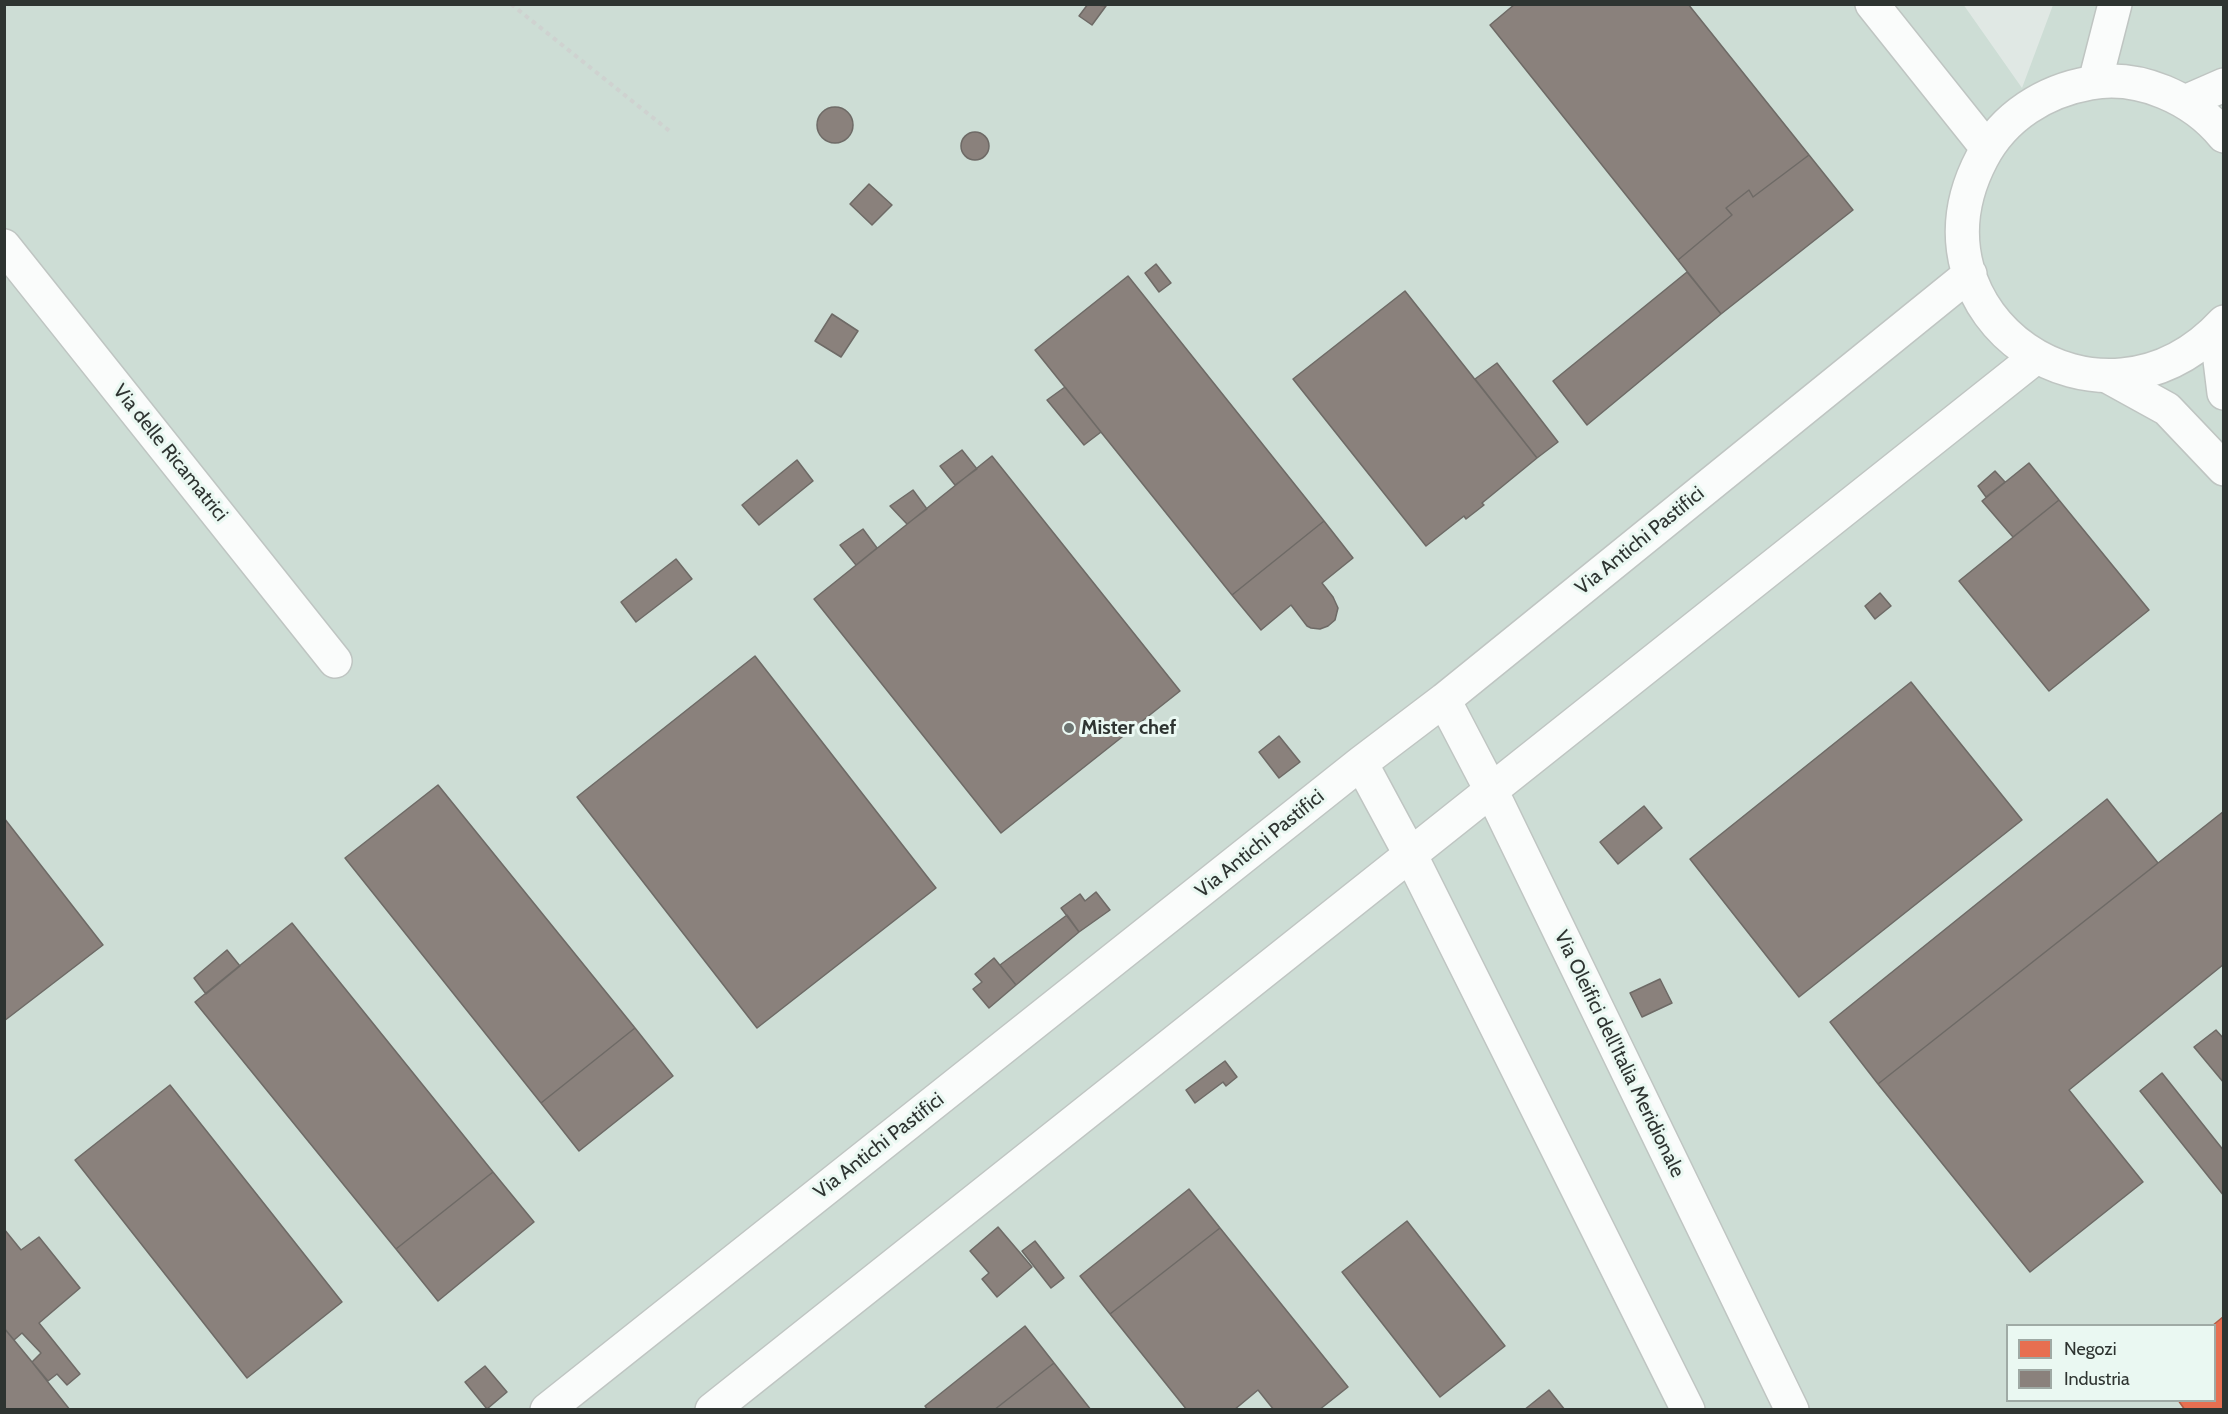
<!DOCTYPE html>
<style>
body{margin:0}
#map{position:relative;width:2228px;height:1414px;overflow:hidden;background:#e0e8e4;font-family:Cabin,sans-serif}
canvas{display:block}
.frame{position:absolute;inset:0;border:6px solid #2e3431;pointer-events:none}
.legend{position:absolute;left:2006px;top:1324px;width:210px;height:78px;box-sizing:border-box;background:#eaf8f2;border:2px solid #9faaa5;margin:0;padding:8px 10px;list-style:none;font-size:18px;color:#2e3431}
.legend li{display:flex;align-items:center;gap:12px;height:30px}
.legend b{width:30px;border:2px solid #9faaa5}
</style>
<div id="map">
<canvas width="2228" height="1414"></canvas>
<div class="frame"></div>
<ul class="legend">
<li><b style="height:16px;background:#e76f51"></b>Negozi</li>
<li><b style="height:16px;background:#8a817c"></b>Industria</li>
</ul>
</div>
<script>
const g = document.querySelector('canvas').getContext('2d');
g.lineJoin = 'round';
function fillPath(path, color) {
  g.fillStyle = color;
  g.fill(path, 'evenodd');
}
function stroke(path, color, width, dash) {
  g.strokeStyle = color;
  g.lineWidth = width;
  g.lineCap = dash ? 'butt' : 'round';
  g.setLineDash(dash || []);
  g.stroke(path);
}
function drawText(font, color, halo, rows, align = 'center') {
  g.font = font + ' Cabin,sans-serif';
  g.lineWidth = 6;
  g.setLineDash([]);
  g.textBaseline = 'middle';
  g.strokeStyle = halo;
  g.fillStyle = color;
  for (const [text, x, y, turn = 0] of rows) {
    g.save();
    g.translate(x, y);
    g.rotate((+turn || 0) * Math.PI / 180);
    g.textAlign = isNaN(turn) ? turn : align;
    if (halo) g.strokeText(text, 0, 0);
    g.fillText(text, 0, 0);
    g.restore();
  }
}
fillPath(new Path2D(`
 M1963 4 2022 88 2053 5H2223V1409L5 1410V5ZM2008 1326H2214V1400H2008Z`), '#cdddd5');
const shops = new Path2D(`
 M2224 1316V1410H2185L2178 1400H2214V1326H2212Z`);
fillPath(shops, '#e76f51');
stroke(shops, '#b05d47', 1.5);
const industry = new Path2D(`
 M1088 4 1106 6 1092 25 1079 16Z
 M1515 4H1688L1809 155 1753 197 1749 190 1726 208 1732 215 1678 260 1490 25Z
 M817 125a18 18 0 1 1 36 0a18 18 0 1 1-36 0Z
 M961 146a14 14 0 1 1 28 0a14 14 0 1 1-28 0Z
 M1809 155 1853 210 1721 314 1678 260 1732 215 1726 208 1749 190 1753 197Z
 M869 184 892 205 872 225 850 204Z
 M1156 264 1171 283 1159 292 1145 273Z
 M1687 272 1721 314 1587 425 1553 381Z
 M1128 276 1324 521 1232 595 1035 350Z
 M1405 291 1537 458 1482 503 1484 505 1466 519 1464 516 1426 546 1293 379Z
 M832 314 858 331 841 357 815 341Z
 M1497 363 1558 442 1537 458 1475 379Z
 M1065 387 1101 432 1084 445 1047 400Z
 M962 450 977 469 955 485 940 466Z
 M992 456 1180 691 1001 833 814 599Z
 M797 460 813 481 759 525 742 505Z
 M2029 463 2059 500 2013 537 1982 501Z
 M1995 471 2005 482 1986 497 1978 486Z
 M913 490 927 509 907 524 890 506Z
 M2059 500 2149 610 2049 691 1959 581Z
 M1324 521 1353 558 1322 583 1333 597 1338 608 1335 620 1328 626 1320 629 1311 628 1307 626 1291 605 1261 630 1232 595Z
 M863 529 877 548 856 565 840 545Z
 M676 559 692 579 636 622 621 602Z
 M1880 593 1891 606 1875 619 1865 606Z
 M755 656 936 888 757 1028 577 797Z
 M1911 682 2022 820 1799 997 1690 859Z
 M1279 736 1300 762 1279 778 1259 752Z
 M438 785 635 1028 541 1103 345 858Z
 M2107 799 2158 863 1878 1084 1830 1022Z
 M1644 806 1662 828 1618 864 1600 842Z
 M2224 811V964L2069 1090 2143 1182 2030 1272 1878 1084Z
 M4 818 103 945 4 1021Z
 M1096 892 1110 910 1079 932 1061 908 1080 894 1085 901Z
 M1067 915 1079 932 1016 985 1000 965Z
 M292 923 493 1172 396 1249 195 1002Z
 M227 950 240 966 206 994 194 978Z
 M994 958 1016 985 989 1008 973 989 982 982 975 974Z
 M1660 979 1672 1003 1642 1017 1630 993Z
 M635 1028 673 1076 579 1151 541 1103Z
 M2216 1030 2224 1039V1083L2194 1047Z
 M1225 1061 1237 1077 1226 1086 1223 1082 1195 1103 1186 1090Z
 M2162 1073 2224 1151V1196L2140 1091Z
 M170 1085 342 1302 247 1378 75 1160Z
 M493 1172 534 1222 438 1301 396 1249Z
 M1189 1189 1220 1228 1110 1314 1080 1276Z
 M1407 1221 1505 1346 1440 1397 1342 1272Z
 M998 1227 1032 1267 997 1297 982 1279 989 1273 970 1251Z
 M1220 1228 1348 1387 1319 1410H1274L1258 1390 1234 1410H1187L1110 1314Z
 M4 1229 21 1250 39 1237 80 1288 39 1323 80 1374 67 1385 57 1374 48 1381 32 1362 41 1353 22 1333 14 1340 4 1328Z
 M1035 1241 1064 1278 1051 1288 1022 1251Z
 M1025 1326 1054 1363 994 1410H928L925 1406Z
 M4 1328 32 1362 70 1410H4Z
 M1054 1363 1091 1410H994Z
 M485 1366 507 1392 487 1409 465 1382Z
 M1549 1390 1565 1410H1524Z`);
fillPath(industry, '#8a817c');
stroke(industry, '#6e6a66', 1.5);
const minor = new Path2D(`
 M1872 4 1987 148
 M2095 82 2115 4
 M2185 102 2224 85
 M2224 136C2193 98 2139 74 2090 83 2045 91 2004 116 1982 158 1899 315 2100 456 2224 322
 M4 246 335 661
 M1444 700 1491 790 1792 1410
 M1361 763 1410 854 1688 1410
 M547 1410 1361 763 1444 700 1970 274
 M712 1410 2036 357`);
const major = new Path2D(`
 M2224 332 2219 352 2224 393
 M2109 377 2167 409 2224 469`);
stroke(minor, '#bfc5c2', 36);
stroke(major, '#bfc5c2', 36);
stroke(new Path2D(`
 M511 4 672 133`), '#cfd2d0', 4, [4.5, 4.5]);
stroke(minor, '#fafcfb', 33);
stroke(major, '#fafcfb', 33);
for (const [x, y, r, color] of [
 [1069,728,6,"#6c7370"]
]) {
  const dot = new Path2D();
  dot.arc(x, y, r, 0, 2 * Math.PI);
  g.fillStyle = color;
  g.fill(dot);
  stroke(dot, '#eaf8f2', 2);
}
drawText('20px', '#2e3431', '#eaf8f2', [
 ["Via delle Ricamatrici",170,453,51],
 ["Via Antichi Pastifici",1640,541,-39],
 ["Via Antichi Pastifici",1260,844,-39],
 ["Via Oleifici dell'Italia Meridionale",1619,1054,64],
 ["Via Antichi Pastifici",879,1146,-38]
]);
drawText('bold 20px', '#2e3431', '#eaf8f2', [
 ["Mister chef",1081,728]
], 'left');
</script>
